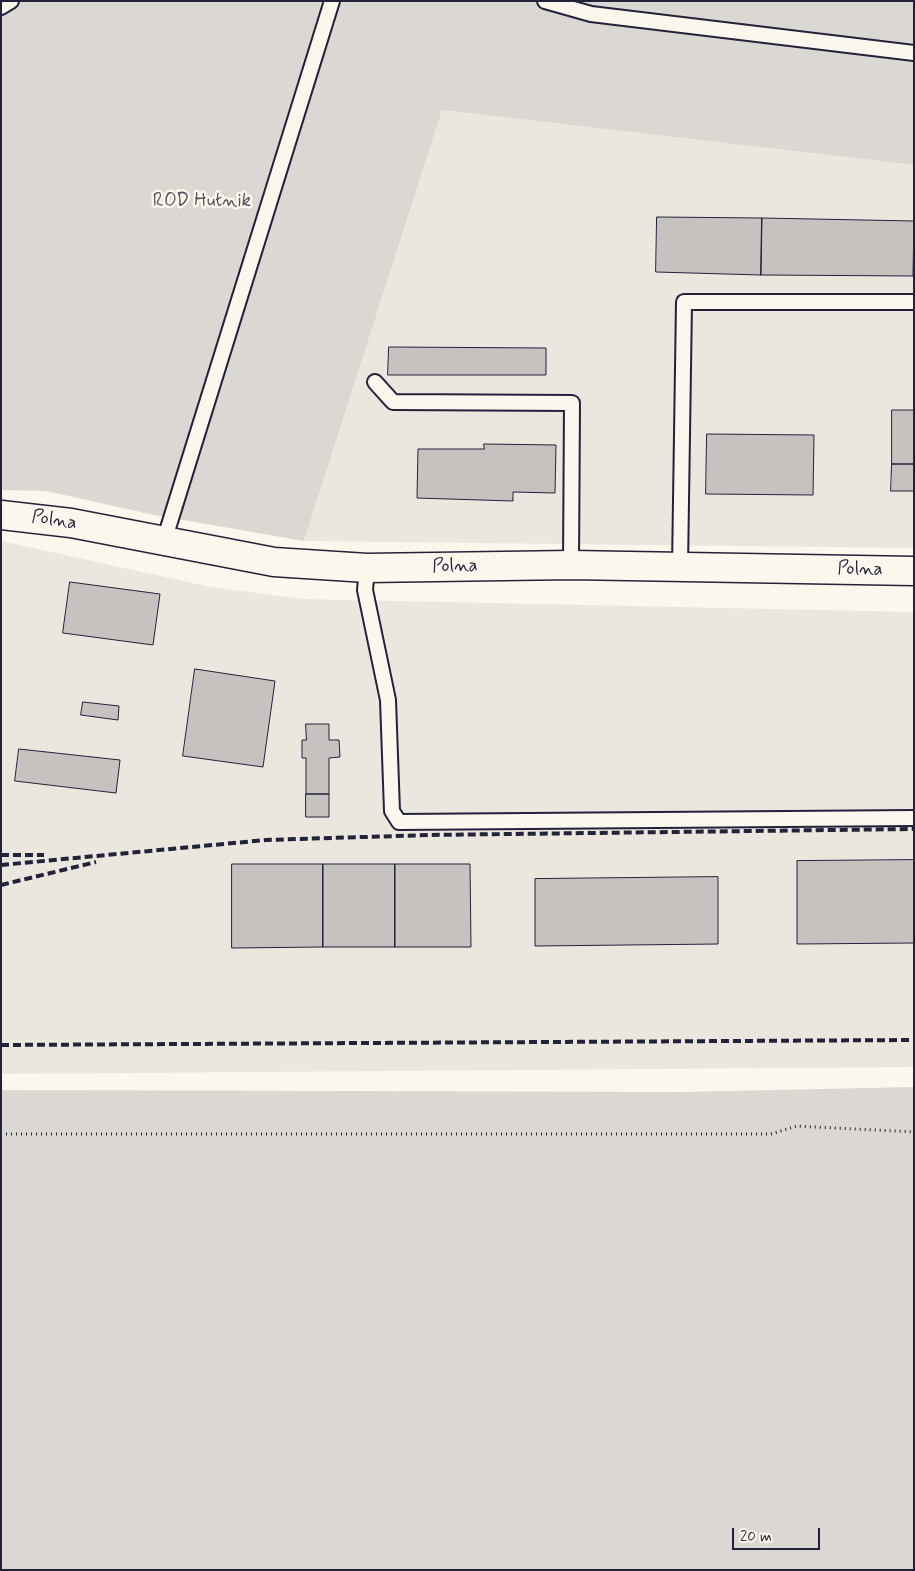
<!DOCTYPE html>
<style>
body{margin:0}
#map{position:relative;width:915px;height:1571px;overflow:hidden;background:#fbf7ec;font-family:Mynerve,sans-serif}
canvas{display:block}
.frame{position:absolute;inset:0;border:2px solid #22223b;pointer-events:none}
.scale{position:absolute;left:732px;top:1528px;width:88px;height:22px;box-sizing:border-box;border:2px solid #22223b;border-top:0;padding-left:6px;font-size:15px;line-height:18px;white-space:nowrap;color:#22223b;-webkit-text-stroke:4px #fbf7ec;paint-order:stroke}
</style>
<div id="map">
<canvas width="915" height="1571"></canvas>
<div class="frame"></div>
<div class="scale">20 m</div>
</div>
<script>
const g = document.querySelector('canvas').getContext('2d');
g.lineJoin = 'round';
function fillPath(path, color) {
  g.fillStyle = color;
  g.fill(path, 'evenodd');
}
function stroke(path, color, width, dash) {
  g.strokeStyle = color;
  g.lineWidth = width;
  g.lineCap = dash ? 'butt' : 'round';
  g.setLineDash(dash || []);
  g.stroke(path);
}
function drawText(font, color, halo, rows, align = 'center') {
  g.font = font + ' Mynerve,sans-serif';
  g.lineWidth = 5;
  g.setLineDash([]);
  g.textBaseline = 'middle';
  g.strokeStyle = halo;
  g.fillStyle = color;
  for (const [text, x, y, turn = 0] of rows) {
    g.save();
    g.translate(x, y);
    g.rotate((+turn || 0) * Math.PI / 180);
    g.textAlign = isNaN(turn) ? turn : align;
    if (halo) g.strokeText(text, 0, 0);
    g.fillText(text, 0, 0);
    g.restore();
  }
}
fillPath(new Path2D(`
 M442 110 914 165V548L304 541Z
 M1 541 211 587 303 599 914 612V1067L1 1074Z`), '#ebe7df');
fillPath(new Path2D(`
 M1 1H914V165L442 110 304 541 154 515 46 491 1 490Z
 M914 1087V1570H1V1090L682 1092Z`), '#dbd8d3');
const building = new Path2D(`
 M657 217 762 218 761 275 656 272Z
 M762 218 914 221 913 276 761 275Z
 M389 347 546 348V375H388Z
 M892 410H914V464H892Z
 M707 434 814 435 813 495 706 494Z
 M484 444 556 445 555 493 513 492V501L417 498 418 449H484Z
 M892 464H914V491H891Z
 M70 582 160 594 153 645 63 633Z
 M195 669 275 681 263 767 183 756Z
 M83 702 119 706 118 720 81 715Z
 M306 724H329V740H339L340 757 329 758V794H306V758H302V740H306Z
 M19 749 120 760 116 793 15 781Z
 M306 794H329V817H306Z
 M914 860V943L797 944V861Z
 M232 864H323V947L232 948Z
 M323 864H395V947H323Z
 M395 864H470L471 947H395Z
 M718 877V944L535 946V879Z`);
fillPath(building, '#c6c2c0');
stroke(building, '#22223b', 1);
const service = new Path2D(`
 M545 1 591 14 914 53
 M1 7 11 1
 M375 382 393 402 572 403 571 565
 M164 541 332 1
 M680 567 684 302H914
 M367 568 365 590 388 700 392 811 399 822 914 818`);
const tertiary = new Path2D(`
 M1 515 71 523 274 562 367 568 571 565 914 571`);
stroke(service, '#22223b', 18);
stroke(tertiary, '#22223b', 31);
stroke(new Path2D(`
 M1 1134H771L797 1126 914 1132`), '#22223b', 3, [1, 4]);
stroke(service, '#fbf7ec', 14);
stroke(tertiary, '#fbf7ec', 28);
stroke(new Path2D(`
 M1 855H44
 M1 865 266 840 429 835 914 829
 M1 885 96 862
 M1 1045 914 1040`), '#22223b', 4, [8, 4]);
drawText('19px', '#505061', '#fbf7ec', [
 ["ROD Hutnik",202,202]
]);
drawText('19px', '#22223b', '#fbf7ec', [
 ["Polna",54,521,9],
 ["Polna",455,567,-1],
 ["Polna",860,570,1]
]);
</script>
